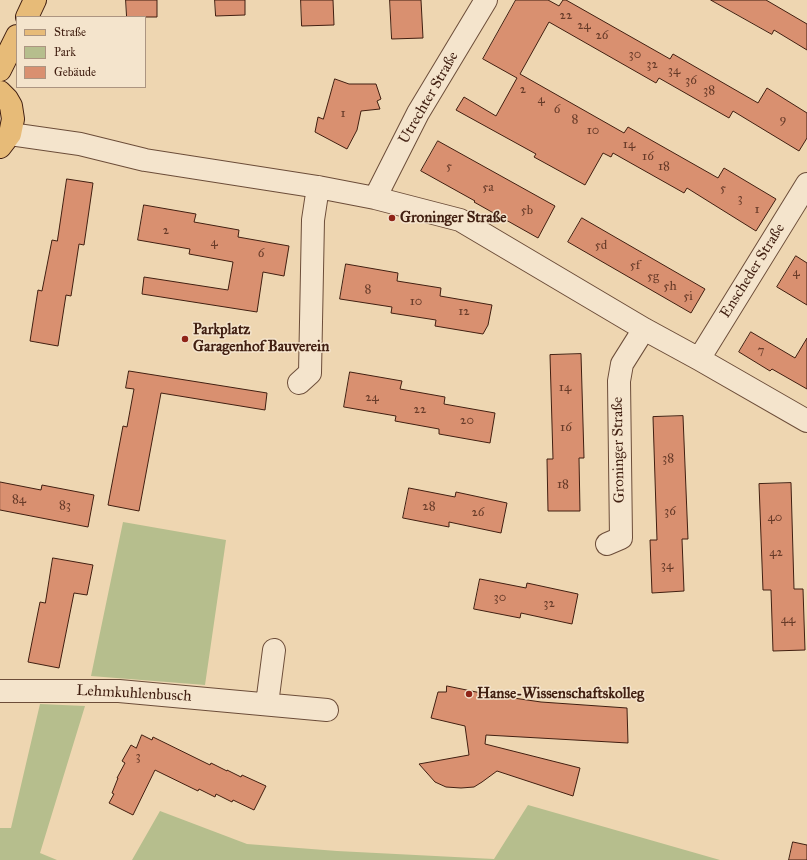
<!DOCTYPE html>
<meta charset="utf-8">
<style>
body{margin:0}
#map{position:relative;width:807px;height:860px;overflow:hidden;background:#eed6b1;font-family:"IM FELL Great Primer",serif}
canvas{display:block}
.legend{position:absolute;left:16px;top:16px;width:130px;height:72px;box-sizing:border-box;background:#f4e4cc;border:1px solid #ac9581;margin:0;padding:5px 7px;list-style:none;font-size:12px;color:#411f11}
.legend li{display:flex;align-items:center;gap:8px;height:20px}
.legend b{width:20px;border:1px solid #ac9581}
</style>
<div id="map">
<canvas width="807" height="860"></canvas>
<ul class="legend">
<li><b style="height:5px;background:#e7bb78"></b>Straße</li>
<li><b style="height:11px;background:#b6be8d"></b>Park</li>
<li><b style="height:11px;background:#d99070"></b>Gebäude</li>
</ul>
</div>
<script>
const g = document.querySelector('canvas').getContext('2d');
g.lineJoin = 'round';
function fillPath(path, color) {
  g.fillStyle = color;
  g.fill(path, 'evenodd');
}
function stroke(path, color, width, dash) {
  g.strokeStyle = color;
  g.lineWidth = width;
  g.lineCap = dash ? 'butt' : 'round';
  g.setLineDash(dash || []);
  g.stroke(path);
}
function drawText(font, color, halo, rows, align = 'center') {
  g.font = font + ' "IM FELL Great Primer",serif';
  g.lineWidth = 3;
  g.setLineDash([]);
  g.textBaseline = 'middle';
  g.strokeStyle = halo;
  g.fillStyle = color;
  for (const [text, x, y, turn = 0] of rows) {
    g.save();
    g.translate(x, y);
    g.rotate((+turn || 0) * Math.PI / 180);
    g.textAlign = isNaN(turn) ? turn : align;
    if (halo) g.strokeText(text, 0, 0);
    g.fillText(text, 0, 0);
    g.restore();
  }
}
fillPath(new Path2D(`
 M123 522 226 540 205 685 91 676Z
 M40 704 85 706 40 853 57 860H0V828H11Z
 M528 805 720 860H132L160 811 247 844 337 851 494 859Z`), '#b6be8d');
const building = new Path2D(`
 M126 0H157V17H127Z
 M215 0H245V15L216 16Z
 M301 0H333L334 25 302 26Z
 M390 0H421L423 38 392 39Z
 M516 0H548L559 6 563 0H566L670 59 673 54 758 103 767 88 807 113V138L799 151 733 111 729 118 659 78 656 83 549 22 520 74 624 133 628 127 718 178 724 168 776 199 756 231 687 188 684 193 613 153 611 157 603 153 585 185 534 157 536 154 456 110 464 97 496 116 517 78 483 59Z
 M711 0H766L807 24V50L774 30 772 34Z
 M335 79 349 84H376L381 99 377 101 380 109 361 111 357 130 347 149 315 132 318 117 323 119Z
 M438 141 555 206 538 238 474 202 475 201 421 171Z
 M67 179 93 183 84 245 79 244 71 296 66 295 58 346 30 341 38 290 42 291 52 240 57 241Z
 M144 205 196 214 194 222 239 230 238 237 289 246 284 276 263 272 257 312 142 294 144 277 228 290 233 262 189 254 190 249 138 240Z
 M582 218 705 289 691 313 568 242Z
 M796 256 807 263V305L777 287Z
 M346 264 398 273 397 281 441 288 440 296 492 305 488 325 483 334 435 326 436 320 391 313 392 307 340 299Z
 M751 332 795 358 807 338V389L772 369 770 371 739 352Z
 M581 354 584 458H579L580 511H548L547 459H553L550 355Z
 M129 371 267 393 265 410 161 393 139 511 108 505 123 426 127 427 134 389 126 388Z
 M350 372 402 381 400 389 445 397 444 404 495 413 490 443 439 434V429L395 421 396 416 344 407Z
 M683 416 688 539H682L684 591 652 593 650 540H657L653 417Z
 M0 482 41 490 42 485 94 495 88 527 0 510Z
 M791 483 794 589H803L805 650 773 651 771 590H763L759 484Z
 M409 488 455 497 456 492 507 503 501 533 449 522V527L403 518Z
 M53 558 93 565 87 595 74 593 59 668 28 662 40 602 45 603Z
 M480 579 526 588 527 583 578 594 572 624 521 613 520 618 474 609Z
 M447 686 486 694 541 702 627 708 628 743 486 735 485 744 580 768 573 796 497 771 482 782 474 787 461 788 446 787 435 782 419 764 469 755 465 726 431 718 438 692H446Z
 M142 735 152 740 153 737 210 765 211 763 227 771V770L241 777 242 775 266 786 254 810 233 800 232 802 216 794 215 797 199 789 198 791 155 770 133 815 109 803 114 794 112 793 118 778H117L125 763 122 761 131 745 136 748Z
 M793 842 807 845V860H789Z`);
fillPath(building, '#d99070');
stroke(building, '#411f11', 1);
const minor = new Path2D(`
 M10 134 80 144 145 160 318 187 375 198 460 220 644 329 699 359 807 421
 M375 198 418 113 486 0
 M699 359 807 184
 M299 383 310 373 313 220 318 187
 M607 544 621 538 619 381 622 364 644 329
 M0 691H119L327 710
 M267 704 274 650`);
const major = new Path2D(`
 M27 17 35 0
 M0 70 17 36
 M0 92 7 99 11 106 13 119 10 134 0 147`);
stroke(minor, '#6c4d39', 24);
stroke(major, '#411f11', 24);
stroke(minor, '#f4e4cc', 22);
stroke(major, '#e7bb78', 22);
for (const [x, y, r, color] of [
 [392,218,4,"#8f2418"],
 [185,339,4,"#8f2418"],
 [469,694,4,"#8f2418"]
]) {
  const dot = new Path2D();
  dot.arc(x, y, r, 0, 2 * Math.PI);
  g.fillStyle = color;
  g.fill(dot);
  stroke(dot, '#f4e4cc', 1.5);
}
drawText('13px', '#673b29', null, [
 ["22",566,16],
 ["24",584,26],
 ["26",602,36],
 ["30",635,55],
 ["32",652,65],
 ["34",674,71],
 ["36",691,81],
 ["2",523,90],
 ["38",709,91],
 ["4",541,100],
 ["6",557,110],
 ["1",343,114],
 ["8",575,120],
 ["9",783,120],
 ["10",593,131],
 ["14",629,145],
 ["16",648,157],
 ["5",449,167],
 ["18",664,167],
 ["5a",488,188],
 ["5",723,189],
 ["3",740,199],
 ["1",757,210],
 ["5b",527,211],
 ["2",166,231],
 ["4",214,243],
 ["5d",601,246],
 ["6",261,254],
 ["5f",635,266],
 ["4",796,273],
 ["5g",653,277],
 ["5h",670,287],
 ["8",368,290],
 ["5i",688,297],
 ["10",416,302],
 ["12",464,312],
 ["7",761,351],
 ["14",565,388],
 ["24",372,398],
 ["22",420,410],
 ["20",467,421],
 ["16",566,428],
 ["38",668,459],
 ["18",563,485],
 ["84",19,500],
 ["83",65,506],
 ["28",429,507],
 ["36",670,512],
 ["26",478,513],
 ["40",775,518],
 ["42",776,553],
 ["34",667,566],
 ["30",500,598],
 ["32",549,604],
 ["44",788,620],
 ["3",138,757]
]);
drawText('15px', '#411f11', '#f4e4cc', [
 ["Utrechter Straße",429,98,-60],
 ["Enscheder Straße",753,271,-58],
 ["Groninger Straße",619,450,-91],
 ["Lehmkuhlenbusch",134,694,3]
]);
drawText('bold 15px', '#411f11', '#f4e4cc', [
 ["Groninger Straße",400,218],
 ["Parkplatz",193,330],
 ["Garagenhof Bauverein",193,347],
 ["Hanse-Wissenschaftskolleg",477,694]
], 'left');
</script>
